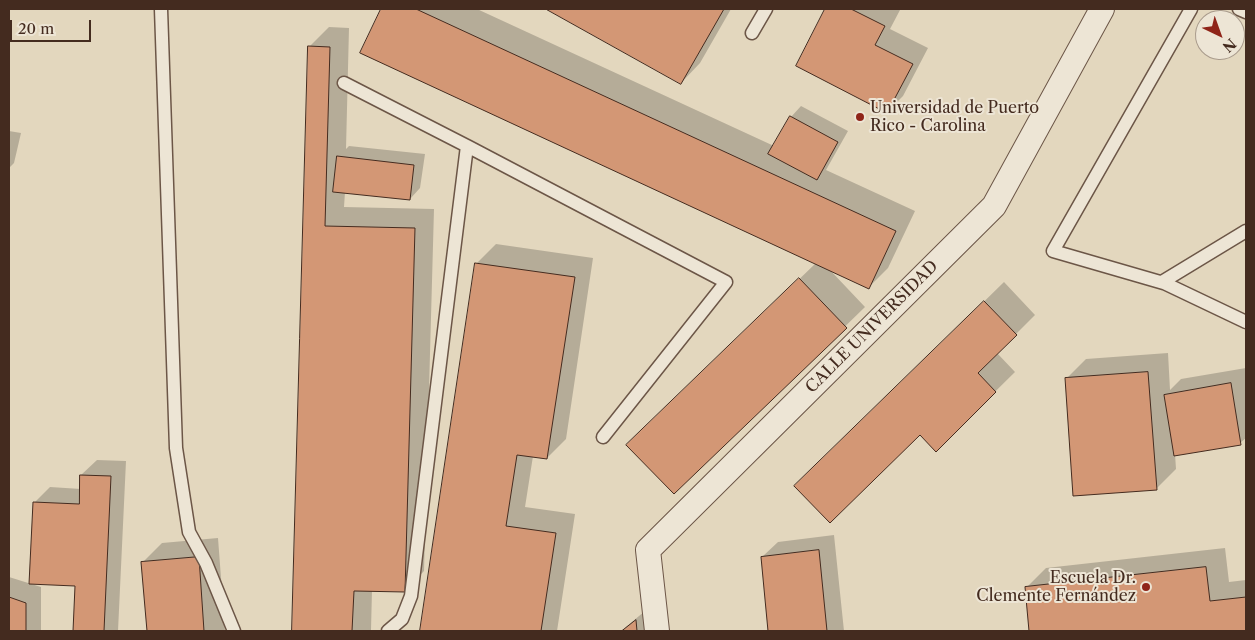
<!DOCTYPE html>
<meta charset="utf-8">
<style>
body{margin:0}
#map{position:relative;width:1255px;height:640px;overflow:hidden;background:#e3d7be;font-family:"Libre Caslon Text",serif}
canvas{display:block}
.frame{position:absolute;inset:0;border:10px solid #442b1f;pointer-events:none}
.north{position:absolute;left:1195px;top:10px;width:50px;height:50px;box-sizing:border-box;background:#ede5d5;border:1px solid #a99b8c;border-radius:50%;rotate:138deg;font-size:14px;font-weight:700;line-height:20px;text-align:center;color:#442b1f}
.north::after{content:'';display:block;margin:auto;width:18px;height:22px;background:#8f2418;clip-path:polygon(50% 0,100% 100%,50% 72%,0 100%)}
.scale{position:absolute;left:10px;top:20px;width:81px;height:22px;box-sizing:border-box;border:2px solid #442b1f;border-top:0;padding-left:6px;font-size:15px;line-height:18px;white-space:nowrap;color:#442b1f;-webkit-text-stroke:4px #ede5d5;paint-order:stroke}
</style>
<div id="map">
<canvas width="1255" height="640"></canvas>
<div class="frame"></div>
<div class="north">N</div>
<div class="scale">20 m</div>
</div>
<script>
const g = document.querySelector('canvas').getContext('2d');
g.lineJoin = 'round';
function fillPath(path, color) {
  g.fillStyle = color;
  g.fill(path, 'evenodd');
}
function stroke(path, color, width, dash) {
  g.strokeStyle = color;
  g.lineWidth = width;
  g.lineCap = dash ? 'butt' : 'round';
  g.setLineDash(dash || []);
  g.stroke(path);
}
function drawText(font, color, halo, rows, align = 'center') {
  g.font = font + ' "Libre Caslon Text",serif';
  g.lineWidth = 4;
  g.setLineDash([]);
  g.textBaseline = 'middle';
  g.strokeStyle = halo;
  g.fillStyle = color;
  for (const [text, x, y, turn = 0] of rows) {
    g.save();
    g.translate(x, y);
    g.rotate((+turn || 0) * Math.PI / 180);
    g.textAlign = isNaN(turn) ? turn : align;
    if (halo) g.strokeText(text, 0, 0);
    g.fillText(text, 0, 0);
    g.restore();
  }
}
fillPath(new Path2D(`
 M383 9H477L774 146 791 117 801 106 848 131 826 170 915 211 888 268 868 288 829 269 865 307 674 493 647 426 816 263 362 52Z
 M549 9H731L700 63 681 83Z
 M826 9H896L900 10 890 29 928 48 903 96 887 112 797 65Z
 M329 27 349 28 346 149 349 146 425 154 420 188 410 199 345 192 344 207 434 209 424 571 405 591 372 590 371 630 369 631H293L309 47Z
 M9 131 21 133 14 163 9 168Z
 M496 244 593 258 566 439 547 458 533 456 525 507 575 514 557 631H421L476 264Z
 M1004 282 1035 315 997 353 1015 372 936 450 920 434 815 467Z
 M1168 353 1170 390 1181 379 1246 368V438L1240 443 1175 454 1176 469 1156 489 1066 379 1086 359Z
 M97 460 126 461 118 631H74L76 585 34 503 50 487 81 489V475Z
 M834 535 844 631H770L762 557 778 542Z
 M218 538 225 631H148L143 562 162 543Z
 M1225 548 1229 582 1246 580V631H1031L1026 588 1046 568Z
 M9 577 41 587V631H9Z
 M651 606 654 631H621Z`), '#0003');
const building = new Path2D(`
 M381 9H416L896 231 869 289 360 53Z
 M546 9H724L681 84Z
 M825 9H851L885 26 875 45 913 64 887 113 796 66Z
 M308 46 330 47 325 226 415 228 405 592 354 591 352 631H292Z
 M790 116 838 142 817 180 768 154Z
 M337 156 414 165 410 200 333 192Z
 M475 263 575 277 547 459 517 455 506 526 556 533 541 631H420Z
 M799 278 847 328 674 494 626 445Z
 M984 301 1017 335 978 373 996 392 936 452 920 435 830 523 794 486Z
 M1148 372 1157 490 1073 496 1065 378Z
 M1231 383 1241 445 1174 456 1164 395Z
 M80 475 111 476 104 631H73L75 586 29 584 33 502 79 504Z
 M819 550 827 631H768L761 557Z
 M199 557 204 631H147L141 562Z
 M1206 567 1210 601 1246 597V631H1029L1025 587Z
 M9 597 26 603V631H9Z
 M636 620 637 631H622Z`);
fillPath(building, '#d39775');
stroke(building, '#442b1f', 1);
const service = new Path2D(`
 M161 9 176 448 189 532 206 563 234 631
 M1239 9 1246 12
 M752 33 766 9
 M344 83 467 146
 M1246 231 1162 282 1246 322
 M1167 284 1053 251 1191 9
 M388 631 402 619 411 596 467 146 726 282 603 437`);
const minor = new Path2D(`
 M657 631 648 550 994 206 1102 9`);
stroke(service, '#6c5647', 15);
stroke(minor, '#6c5647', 26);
stroke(service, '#ede5d5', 12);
stroke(minor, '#ede5d5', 24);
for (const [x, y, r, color] of [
 [860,117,5,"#8f2418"],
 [1146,587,5,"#8f2418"]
]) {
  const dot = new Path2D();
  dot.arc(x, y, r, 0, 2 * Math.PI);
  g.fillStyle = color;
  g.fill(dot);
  stroke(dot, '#ede5d5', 2);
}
drawText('16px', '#442b1f', '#ede5d5', [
 ["Universidad de Puerto",870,108],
 ["Rico - Carolina",870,126],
 ["Escuela Dr.",1136,578,"right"],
 ["Clemente Fernández",1136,596,"right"]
], 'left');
drawText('16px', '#442b1f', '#ede5d5', [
 ["CALLE UNIVERSIDAD",872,327,-45]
]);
</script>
